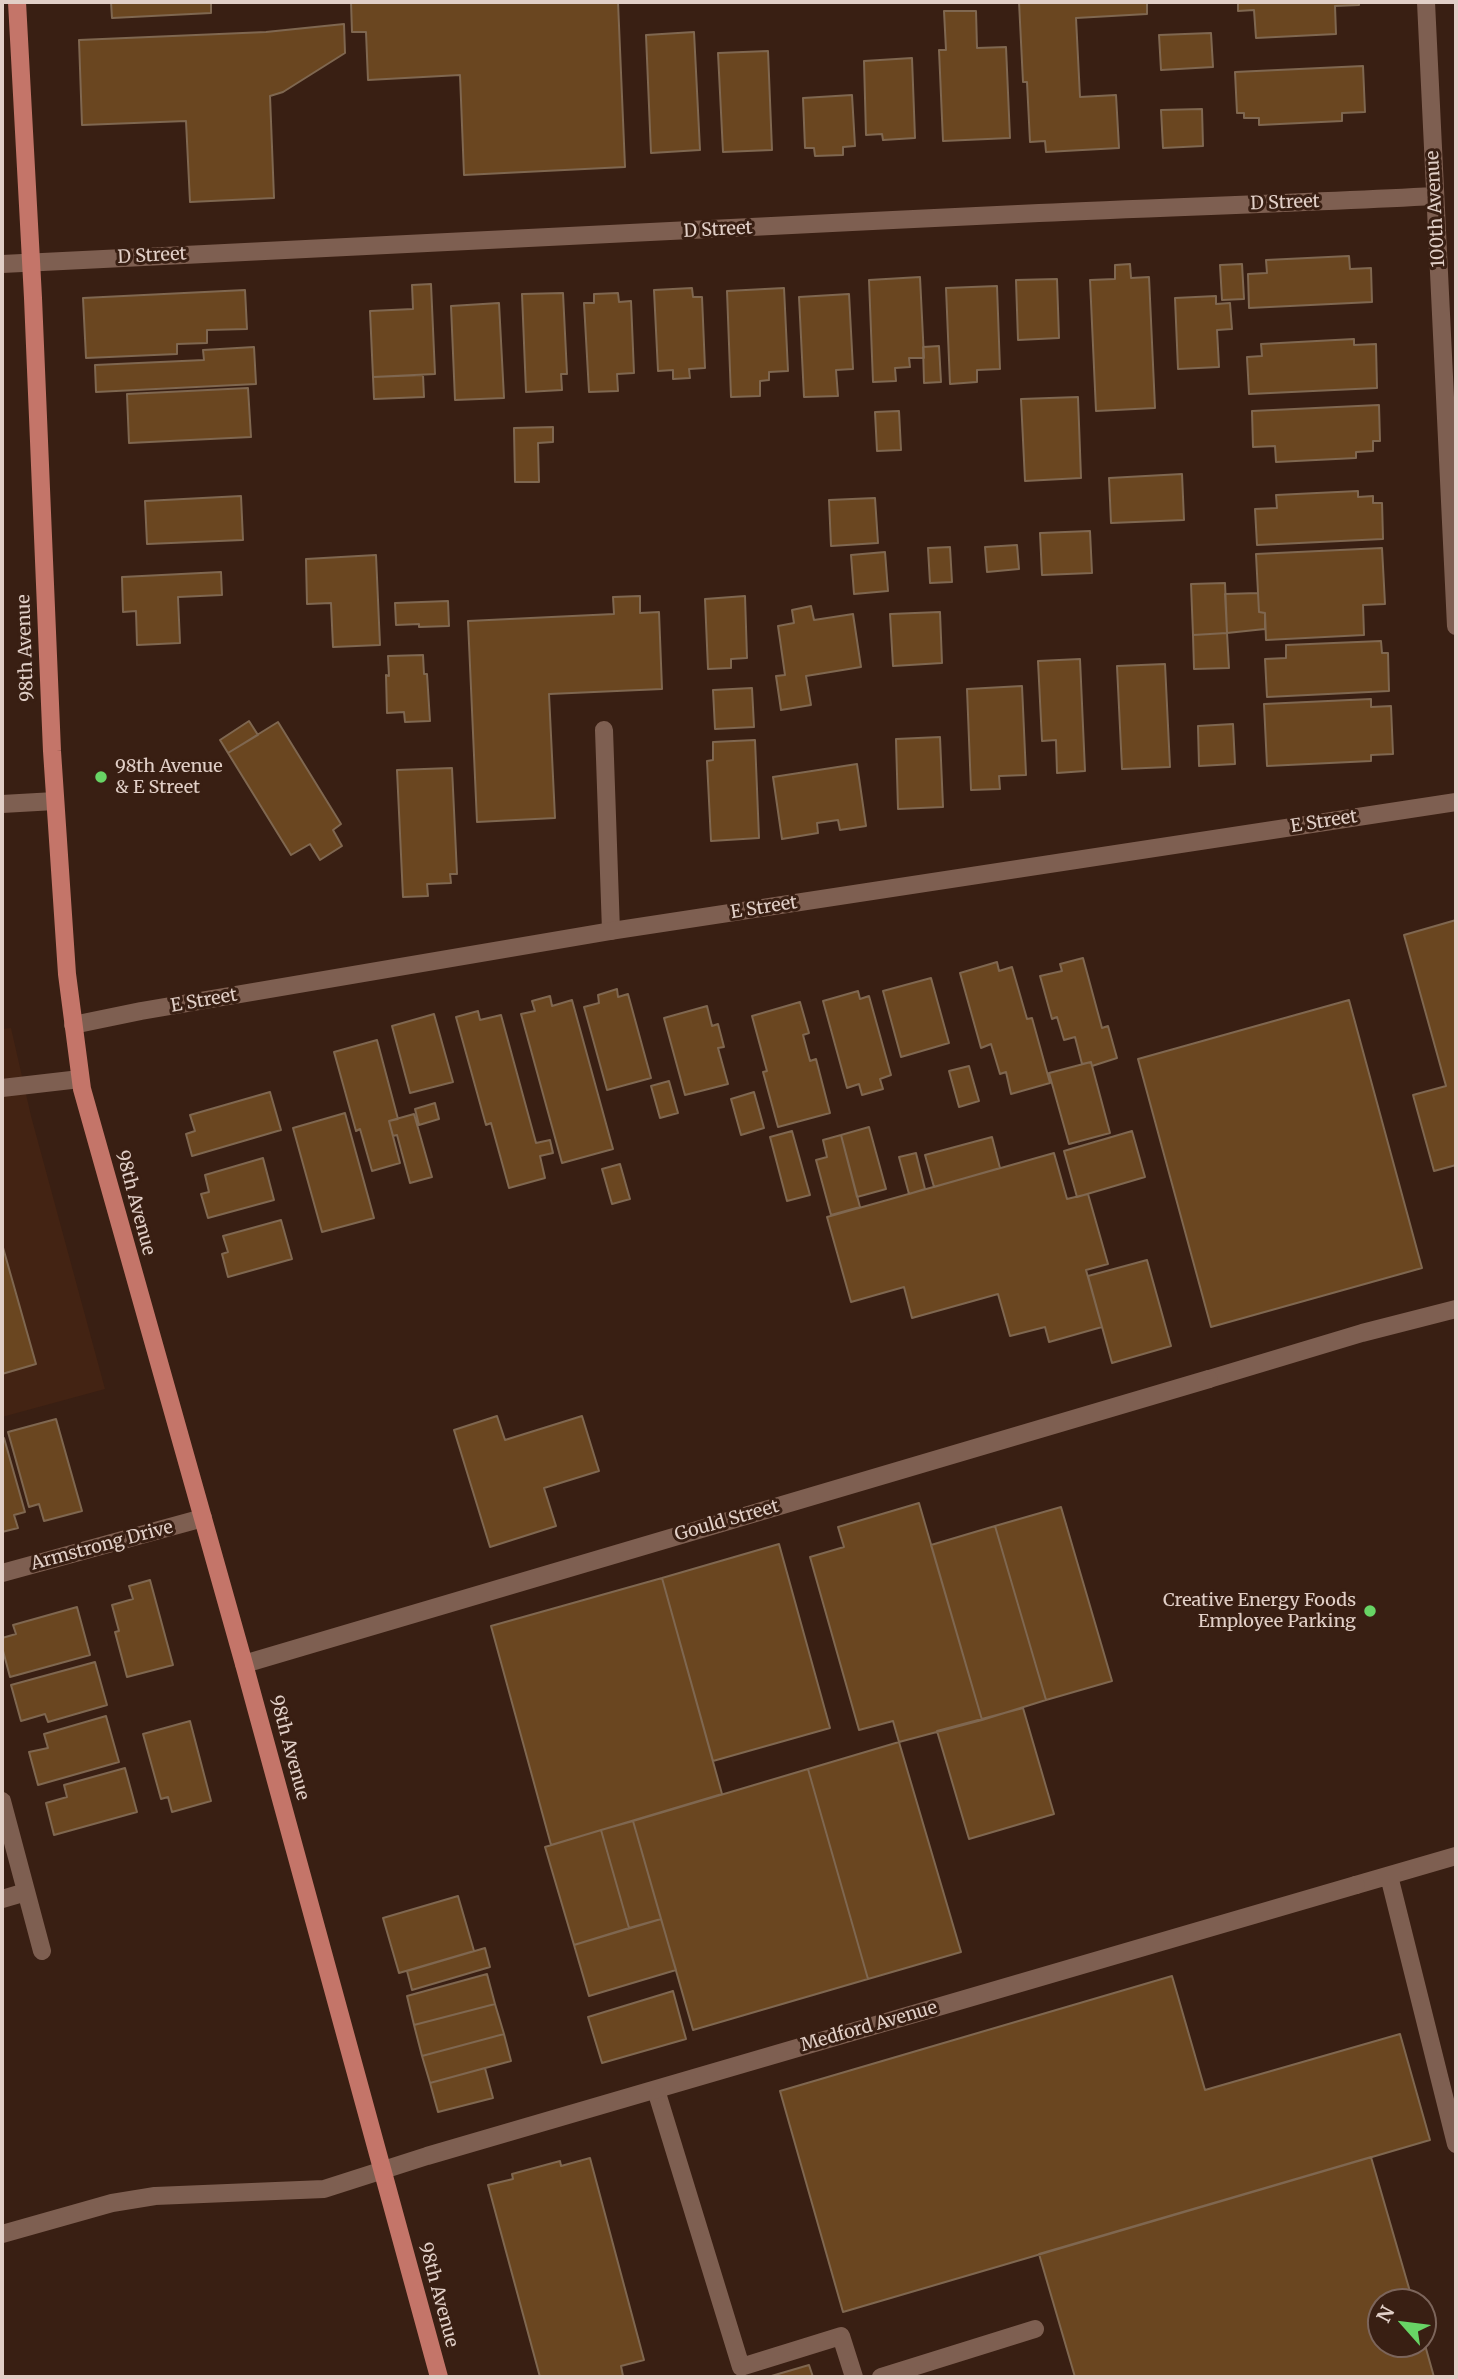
<!DOCTYPE html>
<style>
body{margin:0}
#map{position:relative;width:1458px;height:2379px;overflow:hidden;background:#391f13;font-family:Merriweather,serif}
canvas{display:block}
.frame{position:absolute;inset:0;border:4px solid #e1cfc7;pointer-events:none}
.north{position:absolute;left:1367px;top:2288px;width:70px;height:70px;box-sizing:border-box;background:#391f13;border:2px solid #7c655b;border-radius:50%;rotate:298deg;font-size:19px;font-weight:700;line-height:28px;text-align:center;color:#e1cfc7}
.north::after{content:'';display:block;margin:auto;width:24px;height:32px;background:#68d465;clip-path:polygon(50% 0,100% 100%,50% 72%,0 100%)}
</style>
<div id="map">
<canvas width="1458" height="2379"></canvas>
<div class="frame"></div>
<div class="north">N</div>
</div>
<script>
const g = document.querySelector('canvas').getContext('2d');
g.lineJoin = 'round';
function fillPath(path, color) {
  g.fillStyle = color;
  g.fill(path, 'evenodd');
}
function stroke(path, color, width, dash) {
  g.strokeStyle = color;
  g.lineWidth = width;
  g.lineCap = dash ? 'butt' : 'round';
  g.setLineDash(dash || []);
  g.stroke(path);
}
function drawText(font, color, halo, rows, align = 'center') {
  g.font = font + ' Merriweather,serif';
  g.lineWidth = 6;
  g.setLineDash([]);
  g.textBaseline = 'middle';
  g.strokeStyle = halo;
  g.fillStyle = color;
  for (const [text, x, y, turn = 0] of rows) {
    g.save();
    g.translate(x, y);
    g.rotate((+turn || 0) * Math.PI / 180);
    g.textAlign = isNaN(turn) ? turn : align;
    if (halo) g.strokeText(text, 0, 0);
    g.fillText(text, 0, 0);
    g.restore();
  }
}
fillPath(new Path2D(`
 M11 1028 31 1116 105 1389 2 1417V1029Z`), '#432313');
const building = new Path2D(`
 M111 2H211V13L112 18Z
 M351 2H618L625 167 464 175 460 75 368 80 366 32H352Z
 M1019 2H1147V14L1076 18 1080 97 1116 95 1119 148 1046 152 1045 141 1030 142 1027 82H1023Z
 M1238 2H1359V5L1335 6 1336 34 1256 38 1254 10 1238 11Z
 M944 11H976L977 48 1006 47 1010 138 943 141 939 50H946Z
 M344 24 345 53 283 92 270 96 274 198 190 202 186 121 82 125 79 40 266 32Z
 M694 32 700 150 651 153 646 35Z
 M1211 33 1213 67 1161 70 1159 35Z
 M768 51 772 150 723 152 718 53Z
 M912 58 915 138 883 140 882 134 866 135 864 61Z
 M1363 66 1365 112 1342 113V121L1259 125V118H1244V113H1237L1235 72Z
 M852 95 855 146 843 147V155L815 156 814 148H805L803 98Z
 M1202 109 1203 146 1163 148 1161 110Z
 M1349 256 1350 269 1371 268 1372 302 1249 308 1248 274 1267 273 1266 260Z
 M1130 264 1131 278 1149 277 1155 408 1096 411 1090 280 1115 279V265Z
 M1242 264 1244 299 1222 300 1220 265Z
 M920 277 924 358H909L910 367 895 368 896 381 873 382 869 280Z
 M1057 279 1059 338 1018 340 1016 280Z
 M431 284 435 374 373 377 370 311 413 309 412 285Z
 M997 286 1000 369 977 370V382L950 384 946 288Z
 M692 288 693 297H702L705 368 689 369 690 378 673 379V370L658 371 654 290Z
 M784 288 788 371 769 372V380L760 381V396L731 397 727 291Z
 M245 290 247 329 207 330V343L177 344V354L86 358 83 298Z
 M563 293 567 374H561L562 390 526 392 522 294Z
 M618 293 619 302 631 301 634 373 617 374 618 391 589 392 584 303H594V294Z
 M849 294 853 369 836 370 838 396 804 397 799 297Z
 M1216 296V304L1230 303 1232 329 1217 330 1219 367 1178 369 1175 298Z
 M499 303 504 398 455 400 451 306Z
 M1354 339V345L1376 344 1377 388 1249 394 1247 357 1262 356 1261 344Z
 M939 346 941 382 924 383 923 347Z
 M254 347 256 384 96 392 95 365 204 360 203 350Z
 M423 375 424 397 374 399 373 377Z
 M248 388 251 437 129 443 127 394Z
 M1078 397 1081 478 1025 481 1021 399Z
 M1379 405 1380 441H1373V451L1356 452V458L1276 462 1275 446 1253 447 1252 411Z
 M899 411 901 450 877 451 875 412Z
 M553 427V442L538 443 539 482H515L514 428Z
 M1182 474 1184 520 1111 523 1109 478Z
 M1358 491V497L1373 496V503H1382L1383 539 1257 545 1255 509 1277 508 1276 495Z
 M241 496 243 540 147 544 145 501Z
 M875 498 878 543 831 546 829 500Z
 M1090 531 1092 573 1042 575 1040 533Z
 M1017 545 1019 569 987 572 985 547Z
 M950 547 952 582 930 583 928 548Z
 M1382 548 1385 604 1363 605 1364 635 1266 640 1265 613 1259 612 1256 554Z
 M885 552 888 591 854 594 851 555Z
 M376 555 380 645 333 647 331 603 307 604 306 559Z
 M221 572 222 595 178 597 180 643 137 645 136 611 123 612 122 577Z
 M1225 583 1227 633 1193 635 1191 584Z
 M1258 593 1259 612 1265 613V629L1227 633 1225 594Z
 M640 596V613L659 612 662 689 549 694 555 818 477 822 468 621 614 614 613 597Z
 M745 596 747 658 731 659V668L708 669 705 599Z
 M448 601 449 626 419 627V624L396 625 395 603Z
 M811 606 814 620 853 614 861 667 806 676 811 705 781 710 776 676 785 675 778 626 794 623 792 610Z
 M940 612 942 663 893 666 890 614Z
 M1227 633 1229 668 1194 669 1193 635Z
 M1381 641 1382 653H1388L1389 691 1267 697 1265 659 1286 658V645Z
 M423 655 424 674H427L430 721 405 722 404 712 387 713 386 675 389 676 388 656Z
 M1080 659 1085 771 1057 773 1056 740 1042 741 1038 661Z
 M1165 664 1170 767 1122 769 1117 666Z
 M1022 686 1026 775 999 776 1000 789 971 790 967 689Z
 M752 688 754 727 715 729 713 690Z
 M1371 699V707L1391 706 1393 754 1371 755V761L1267 766 1264 704Z
 M249 721 258 735 228 753 220 740Z
 M278 722 341 824 333 830 342 846 320 860 310 844 291 855 228 753Z
 M1233 724 1235 764 1199 766 1198 726Z
 M940 737 943 807 898 809 896 739Z
 M755 740 759 838 711 841 707 761 713 760V742Z
 M857 764 866 826 840 830 838 820 817 823 818 833 782 839 773 777Z
 M452 768 457 874H450L451 883 427 884 428 896 403 897 397 770Z
 M1456 920V1165L1434 1171 1413 1095 1446 1086 1404 935Z
 M1083 958 1102 1028 1108 1026 1117 1058 1092 1066 1091 1062 1082 1064 1075 1037 1064 1040 1057 1017 1052 1019 1040 976 1062 971 1060 964Z
 M997 962 999 971 1012 967 1027 1019 1032 1018 1050 1083 1011 1094 1006 1072 1000 1074 991 1044 981 1048 960 973Z
 M931 978 949 1043 901 1057 883 991Z
 M617 989 618 997 628 994 651 1078 607 1090 584 1007 599 1003 598 995Z
 M858 991 860 999 869 996 891 1075 880 1079 883 1089 862 1095 859 1084 847 1088 823 1001Z
 M550 996 552 1006 572 1000 613 1149 562 1163 521 1014 535 1011 532 1001Z
 M1349 1000 1422 1268 1211 1327 1138 1059Z
 M800 1002 809 1033 803 1035 810 1061 816 1059 830 1113 778 1127 763 1072 767 1071 752 1016Z
 M707 1006 712 1026 718 1024 724 1047 718 1048 728 1084 685 1095 664 1018Z
 M478 1011 480 1020 501 1015 536 1143 550 1140 553 1153 540 1156 545 1178 509 1188 491 1123 486 1125 456 1017Z
 M434 1014 453 1082 410 1093 392 1026Z
 M377 1040 398 1119 389 1121 400 1163 372 1171 360 1129 356 1131 334 1052Z
 M1091 1062 1110 1133 1069 1144 1049 1073Z
 M969 1066 979 1101 959 1107 949 1071Z
 M669 1081 678 1113 660 1118 651 1086Z
 M270 1092 281 1130 192 1156 186 1134 195 1131 190 1115Z
 M754 1092 764 1128 741 1135 731 1099Z
 M435 1103 439 1119 419 1125 415 1109Z
 M345 1113 374 1218 322 1232 293 1128Z
 M414 1114 432 1177 410 1183 397 1135 393 1136 389 1121Z
 M869 1127 886 1189 857 1197 841 1135Z
 M792 1131 810 1195 787 1201 770 1137Z
 M1132 1131 1145 1177 1077 1197 1064 1151Z
 M841 1135 860 1207 831 1215 816 1160 827 1157 823 1140Z
 M992 1137 1000 1168 934 1187 925 1155Z
 M916 1153 925 1189 909 1194 899 1157Z
 M1054 1153 1067 1199 1088 1194 1108 1264 1086 1270 1102 1327 1049 1342 1045 1327 1010 1336 998 1294 912 1318 904 1287 851 1302 827 1217Z
 M263 1158 274 1200 208 1218 201 1194 209 1192 205 1175Z
 M620 1164 630 1199 612 1204 602 1169Z
 M281 1220 292 1259 228 1277 222 1254 228 1252 223 1236Z
 M2 1244 36 1364 2 1374Z
 M1147 1260 1171 1346 1112 1363 1088 1276Z
 M497 1416 505 1440 582 1416 599 1471 544 1488 556 1526 490 1547 454 1430Z
 M56 1419 82 1511 44 1521 39 1504 29 1507 8 1432Z
 M4 1438 25 1512 14 1515 18 1528 2 1532V1439Z
 M919 1503 982 1720 899 1742 893 1721 859 1730 810 1557 844 1547 838 1527Z
 M1061 1507 1112 1681 1046 1700 995 1526Z
 M995 1526 1046 1700 982 1720 931 1545Z
 M779 1544 830 1728 713 1761 662 1578Z
 M662 1578 722 1794 551 1845 491 1626Z
 M150 1580 173 1665 127 1677 115 1632 119 1631 112 1605 133 1599 129 1586Z
 M77 1607 90 1655 10 1677 2 1647V1638L16 1634 13 1625Z
 M95 1662 107 1705 48 1722 45 1714 21 1721 11 1685Z
 M1023 1708 1054 1814 969 1839 937 1731Z
 M106 1716 119 1762 38 1785 29 1752 48 1748 44 1734Z
 M190 1721 211 1801 172 1812 168 1797 161 1799 143 1734Z
 M899 1742 961 1952 868 1979 808 1769Z
 M125 1768 137 1812 54 1835 46 1803 67 1797 64 1785Z
 M808 1769 868 1979 693 2030 633 1821Z
 M633 1821 661 1919 629 1928 601 1830Z
 M601 1830 629 1928 574 1945 545 1847Z
 M458 1896 474 1951 399 1973 383 1918Z
 M661 1919 676 1970 589 1996 574 1945Z
 M485 1948 490 1967 412 1990 407 1971Z
 M487 1974 495 2004 414 2025 407 1996Z
 M1172 1976 1205 2090 1400 2034 1430 2140 843 2312 780 2091Z
 M673 1991 686 2039 602 2063 588 2017Z
 M495 2004 504 2034 422 2056 414 2025Z
 M504 2034 511 2061 430 2083 422 2056Z
 M485 2068 493 2098 438 2112 430 2083Z
 M1371 2157 1413 2302H1381V2344H1423V2338L1434 2377H1075L1039 2254Z
 M590 2158 644 2360 621 2366 623 2376 618 2377H540L488 2185 513 2179 512 2174 560 2161 561 2166Z
 M809 2365 813 2377H768Z`);
fillPath(building, '#6a4620');
stroke(building, '#7f6750', 2);
stroke(new Path2D(`
 M604 730 611 931
 M2 1088 80 1079
 M1209 1379 1362 1333 1456 1309
 M1389 1876 1456 2144
 M1356 1885 1456 1856
 M656 2090 741 2367 841 2336 854 2377
 M881 2377 1035 2329`), '#7e5f51', 18);
stroke(new Path2D(`
 M1426 2 1456 626
 M2 264C347 249 693 229 1039 213 1171 207 1303 203 1435 196
 M2 804 55 801
 M73 1025 141 1011 611 931 1456 802
 M2 1573 203 1518
 M244 1664 1209 1379
 M2 1801 42 1951
 M2 1899 26 1892
 M2 2234 112 2203 155 2196 324 2189 427 2156 1356 1885`), '#7e5f51', 18);
stroke(new Path2D(`
 M17 2 33 298 52 751 67 974 82 1089 244 1664 439 2377`), '#c47569', 18);
for (const [x, y, r, color] of [
 [101,777,7,"#68d465"],
 [1370,1611,7,"#68d465"]
]) {
  const dot = new Path2D();
  dot.arc(x, y, r, 0, 2 * Math.PI);
  g.fillStyle = color;
  g.fill(dot);
  stroke(dot, '#391f13', 2.5);
}
drawText('18px', '#e1cfc7', '#391f13', [
 ["D Street",1285,203,-2],
 ["100th Avenue",1436,209,-93],
 ["D Street",718,230,-3],
 ["D Street",152,256,-3],
 ["98th Avenue",26,648,-92],
 ["E Street",1324,822,-9],
 ["E Street",764,908,-9],
 ["E Street",204,1001,-10],
 ["98th Avenue",135,1203,75],
 ["Gould Street",727,1521,-16],
 ["Armstrong Drive",102,1546,-15],
 ["98th Avenue",289,1748,75],
 ["Medford Avenue",869,2027,-16],
 ["98th Avenue",438,2295,75]
]);
drawText('18px', '#e1cfc7', '#391f13', [
 ["98th Avenue",115,767],
 ["& E Street",115,788],
 ["Creative Energy Foods",1356,1601,"right"],
 ["Employee Parking",1356,1622,"right"]
], 'left');
</script>
